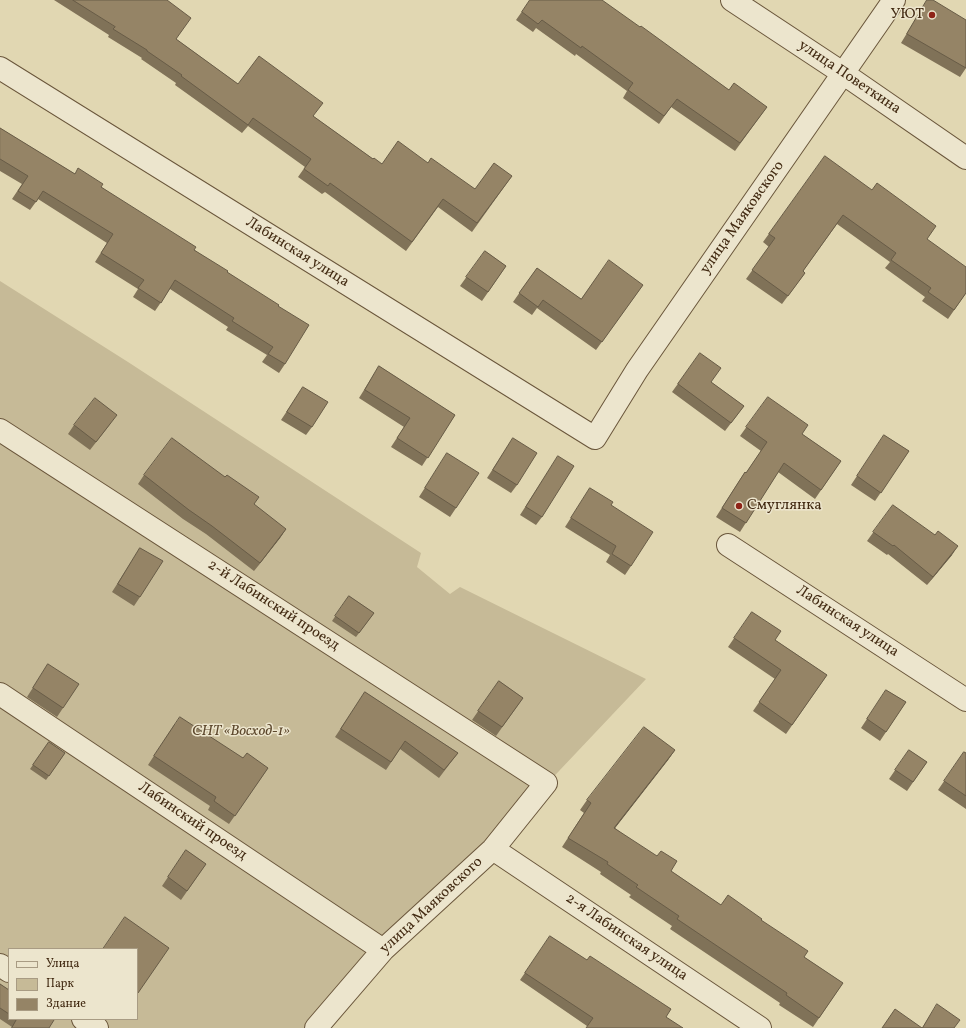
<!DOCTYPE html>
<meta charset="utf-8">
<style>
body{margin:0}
#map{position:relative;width:966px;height:1028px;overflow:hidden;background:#e1d7b2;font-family:Vollkorn,serif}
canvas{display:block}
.legend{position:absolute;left:8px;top:948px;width:130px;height:72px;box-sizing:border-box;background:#ece5cd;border:1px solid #a89b83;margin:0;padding:5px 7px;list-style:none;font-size:12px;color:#432b13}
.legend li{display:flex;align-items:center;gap:8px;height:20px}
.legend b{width:20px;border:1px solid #a89b83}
</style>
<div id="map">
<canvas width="966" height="1028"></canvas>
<ul class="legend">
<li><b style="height:5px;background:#ece5cd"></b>Улица</li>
<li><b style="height:11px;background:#c6ba97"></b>Парк</li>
<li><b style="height:11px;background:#958466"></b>Здание</li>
</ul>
</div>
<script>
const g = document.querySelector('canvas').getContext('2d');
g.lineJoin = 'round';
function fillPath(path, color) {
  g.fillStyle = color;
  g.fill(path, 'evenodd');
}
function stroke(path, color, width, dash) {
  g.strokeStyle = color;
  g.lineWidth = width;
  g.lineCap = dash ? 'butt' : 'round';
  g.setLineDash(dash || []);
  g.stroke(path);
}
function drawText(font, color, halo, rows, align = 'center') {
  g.font = font + ' Vollkorn,serif';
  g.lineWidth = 3;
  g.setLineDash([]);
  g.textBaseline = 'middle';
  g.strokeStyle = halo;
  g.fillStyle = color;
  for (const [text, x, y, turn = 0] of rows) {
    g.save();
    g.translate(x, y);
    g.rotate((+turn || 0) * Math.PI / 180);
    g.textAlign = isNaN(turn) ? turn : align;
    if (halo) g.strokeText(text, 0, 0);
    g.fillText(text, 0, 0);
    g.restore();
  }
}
fillPath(new Path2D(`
 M0 281 128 362 421 553 417 567 450 594 460 587 646 679 316 1028H0ZM9 949H137V1019H9Z`), '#c6ba97');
const minor = new Path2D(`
 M732 0 844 74 966 158
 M0 68 595 438 637 370 894 0
 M0 430 546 783 493 849 383 950 316 1028
 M728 545 966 700
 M0 694 383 950
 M493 849 760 1028
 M0 965 9 971
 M83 1019 97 1028`);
stroke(minor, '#6a563b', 24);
stroke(minor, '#ece5cd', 22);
fillPath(new Path2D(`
 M54 0H167L176 39 238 84 313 116 373 159 382 164 428 163 475 189 512 176 472 232 438 207 406 251 325 192 322 194 298 177 305 167 248 126 242 133 175 85 176 83 141 59 142 58 108 37 109 35Z
 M530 0 640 27 729 90 767 107 735 151 671 107 659 124 623 98 627 91 576 54 575 56 536 28 533 32 516 20Z
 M927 0 966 68 960 77 901 43Z
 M0 128 75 174 101 187 227 272 278 306 285 364 279 373 262 362 267 355 226 330 228 327 170 289 155 311 133 297 138 289 95 262 107 243 38 199 30 210 12 199 22 184 0 171Z
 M825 156 927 239 966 293 948 319 922 301 925 297 885 268 890 262 837 224 803 271 805 273 782 304 746 279 769 247 763 242Z
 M485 251 506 266 482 301 460 286Z
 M537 268 581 299 643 285 596 350 537 308 532 315 513 302Z
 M700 353 711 382 744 406 725 431 672 392Z
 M379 366 455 415 422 466 391 447 404 427 359 398Z
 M303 387 312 427 306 435 281 420Z
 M768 397 802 434 841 461 815 499 778 472 740 532 716 517 739 481 745 472 746 473 761 451 740 436Z
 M111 423 90 450 68 434 74 425Z
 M884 435 909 451 875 501 851 485Z
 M513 438 517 485 511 493 487 478Z
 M447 453 456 508 450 517 419 497Z
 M558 456 542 517 536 525 520 515Z
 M144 475 286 529 280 538 254 571 206 534 183 519 138 484Z
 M590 488 611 505 631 566 625 575 606 562 610 555 565 527Z
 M893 505 952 555 927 585 888 554 887 555 867 541Z
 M140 548V597L134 606 112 592Z
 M349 596 374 613 356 637 332 621Z
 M752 612 775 640 827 675 786 734 753 711 775 679 728 647Z
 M48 664 63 708 57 717 27 697Z
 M499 681 523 698 496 736 472 720Z
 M886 690 906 702 880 741 861 728Z
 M365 692 458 753 439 778 400 749 386 770 335 737Z
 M174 725 243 758 268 768 229 824 208 810 210 806 148 765Z
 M49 742 65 753 46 780 30 769Z
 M675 750 668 760 615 828 671 871 721 905 761 920 804 957 843 983 813 1027 779 1005 780 1003 670 929 672 926 629 897 631 895 600 874 601 872 562 847 584 813 580 810 587 800Z
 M909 750 927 762 907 791 889 779Z
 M964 752 966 753V809L938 790Z
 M186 850 206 864 181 900 162 886Z
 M550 936 586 960 671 1009 587 1026 520 980Z
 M0 984 9 990V1019H53L12 1027 0 1019Z`), '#807258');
fillPath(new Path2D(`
 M286 529 280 538 254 571 260 563Z
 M958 546 952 555 927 585 933 577Z
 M675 750 668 760 608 837 614 828Z`), '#685c47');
const building = new Path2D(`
 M73 0H167L191 18 176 39 238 84 259 56 323 103 313 116 373 159 374 158 382 164 398 141 428 163 431 158 475 189 494 163 512 176 477 223 443 199 412 242 330 183 328 186 304 169 311 159 253 118 248 125 181 76 182 75 147 51V50L113 29 115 27Z
 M530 0H602L640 27 641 26 729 90 734 83 767 107 740 143 677 99 664 116 628 90 633 83 582 46 581 48 542 20 538 24 522 12Z
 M927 0H933L966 20V68L907 34Z
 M0 128 75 174 78 168 103 184 101 187 196 247 194 250 228 271 227 272 279 305 278 306 309 325 285 364 268 354 273 347 232 321 234 318 175 280 161 303 138 288 144 280 101 253 113 234 43 191 36 202 18 191 28 176 0 159Z
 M825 156 872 190 877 183 936 226 927 239 966 267V293L954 310 928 292 931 288 891 260 896 253 843 215 803 271 805 273 788 296 752 270 775 238 769 234Z
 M485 251 506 266 488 292 466 277Z
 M609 260 643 285 602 342 543 300 538 307 519 293 537 268 581 299Z
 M700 353 721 368 711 382 744 406 731 423 678 384Z
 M379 366 455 415 428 458 397 438 410 418 365 390Z
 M303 387 328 402 312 427 287 412Z
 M768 397 808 425 802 434 841 461 821 490 784 463 746 523 722 508 745 472 746 473 767 442 746 427Z
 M95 398 117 415 96 442 74 425Z
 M884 435 909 451 881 493 857 476Z
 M172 438 225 477 227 475 259 497 254 504 286 529 260 563 212 526 189 510 144 475Z
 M513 438 537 453 517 485 493 470Z
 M447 453 479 473 456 508 425 488Z
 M558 456 574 466 542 517 526 507Z
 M590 488 613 502 611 505 653 532 631 566 612 554 616 546 571 518Z
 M893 505 935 535 938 531 958 546 933 577 894 545 893 546 873 532Z
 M140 548 163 561 140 597 118 584Z
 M349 596 374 613 359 633 335 616Z
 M752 612 781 631 775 640 827 675 792 725 759 702 781 670 734 638Z
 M48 664 79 684 63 708 33 688Z
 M499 681 523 698 502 727 478 711Z
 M886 690 906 702 886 732 867 719Z
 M365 692 458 753 444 770 405 741 391 762 341 729Z
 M180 717 243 758 247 753 268 768 235 816 214 801 216 797 154 756Z
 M644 727 675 750 614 828 657 856 661 851 677 861 671 871 721 905 728 895 762 919 761 920 808 951 804 957 843 983 819 1018 786 995 787 993 677 919 679 916 636 887 638 885 607 864 608 862 568 838 591 803 587 800Z
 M49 742 65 753 49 776 33 765Z
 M909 750 927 762 913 782 895 770Z
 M964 752 966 753V796L944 781Z
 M186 850 206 864 187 891 168 877Z
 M125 917 169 948 138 993H137V949H103Z
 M550 936 587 960 590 956 671 1009 666 1017 683 1028H586L593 1018 525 973Z
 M0 984 9 990V1014L0 1008Z
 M937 1004 960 1020 954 1028H882L895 1009 922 1028Z
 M17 1019H53L54 1020 49 1028H12Z`);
fillPath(building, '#958466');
stroke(building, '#685c47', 1);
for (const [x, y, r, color] of [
 [932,15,4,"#8f2418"],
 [739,506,4,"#8f2418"]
]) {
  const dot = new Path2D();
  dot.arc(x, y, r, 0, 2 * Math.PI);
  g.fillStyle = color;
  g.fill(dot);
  stroke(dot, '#ece5cd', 1.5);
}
drawText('15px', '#432b13', '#ece5cd', [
 ["УЮТ",924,15],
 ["Смуглянка",747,506,"left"]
], 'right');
drawText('15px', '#432b13', '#ece5cd', [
 ["улица Поветкина",849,78,34],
 ["улица Маяковского",743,218,-55],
 ["Лабинская улица",297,253,32],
 ["2-й Лабинский проезд",273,606,33],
 ["Лабинская улица",847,622,33],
 ["Лабинский проезд",192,822,34],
 ["улица Маяковского",432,906,-43],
 ["2-я Лабинская улица",626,938,34]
]);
drawText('italic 15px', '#5d482d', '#ece5cd', [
 ["СНТ «Восход-1»",241,732]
]);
</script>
